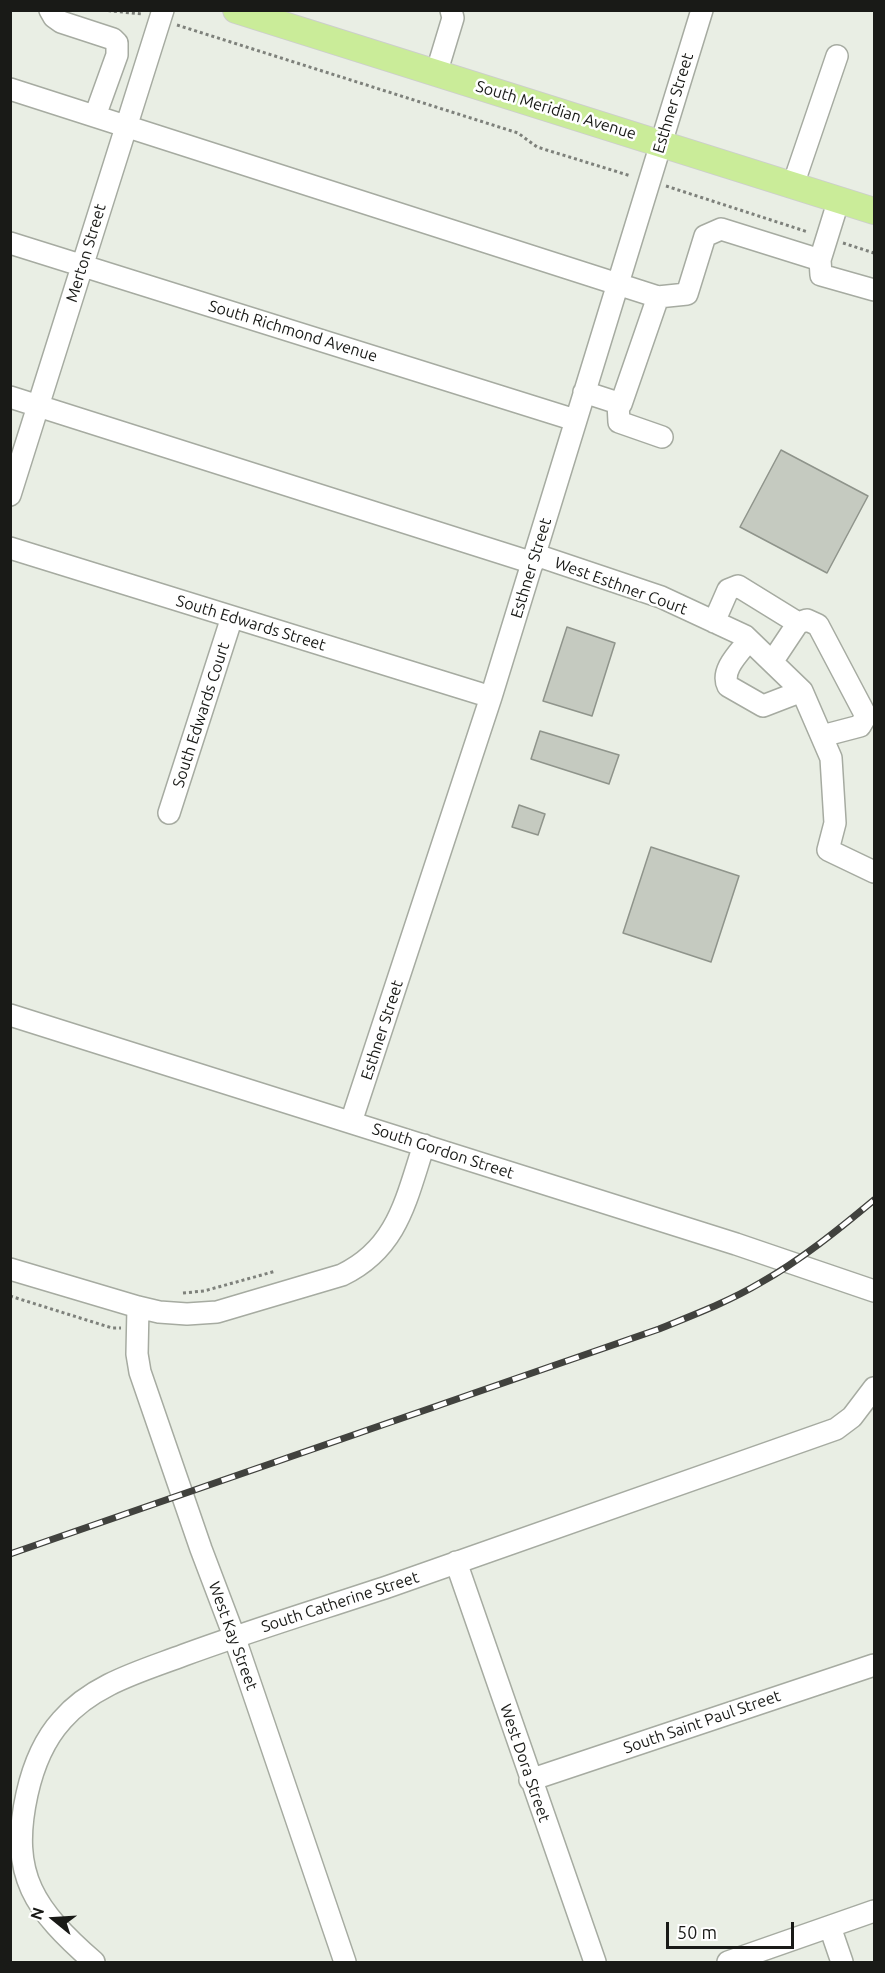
<!DOCTYPE html>
<style>
body{margin:0}
#map{position:relative;width:885px;height:1973px;overflow:hidden;background:#e9eee4;font-family:Ubuntu,sans-serif}
canvas{display:block}
.frame{position:absolute;inset:0;border:12px solid #191a17;pointer-events:none}
.north{position:absolute;left:24px;top:1889px;width:60px;height:60px;-webkit-text-stroke:4px #fff;paint-order:stroke;rotate:288deg;font-size:16px;font-weight:700;line-height:24px;text-align:center;color:#191a17}
.north::after{content:'';display:block;margin:auto;width:21px;height:27px;background:#191a17;clip-path:polygon(50% 0,100% 100%,50% 72%,0 100%)}
.scale{position:absolute;left:666px;top:1922px;width:128px;height:27px;box-sizing:border-box;border:3px solid #191a17;border-top:0;padding-left:8px;font-size:18px;line-height:21px;white-space:nowrap;color:#191a17;-webkit-text-stroke:4px #fff;paint-order:stroke}
</style>
<div id="map">
<canvas width="885" height="1973"></canvas>
<div class="frame"></div>
<div class="north">N</div>
<div class="scale">50 m</div>
</div>
<script>
const g = document.querySelector('canvas').getContext('2d');
g.lineJoin = 'round';
function fillPath(path, color) {
  g.fillStyle = color;
  g.fill(path, 'evenodd');
}
function stroke(path, color, width, dash) {
  g.strokeStyle = color;
  g.lineWidth = width;
  g.lineCap = dash ? 'butt' : 'round';
  g.setLineDash(dash || []);
  g.stroke(path);
}
function drawText(font, color, halo, rows, align = 'center') {
  g.font = font + ' Ubuntu,sans-serif';
  g.lineWidth = 5;
  g.setLineDash([]);
  g.textBaseline = 'middle';
  g.strokeStyle = halo;
  g.fillStyle = color;
  for (const [text, x, y, turn = 0] of rows) {
    g.save();
    g.translate(x, y);
    g.rotate((+turn || 0) * Math.PI / 180);
    g.textAlign = isNaN(turn) ? turn : align;
    if (halo) g.strokeText(text, 0, 0);
    g.fillText(text, 0, 0);
    g.restore();
  }
}
const building = new Path2D(`
 M781 450 868 496 827 573 740 527Z
 M567 627 615 643 592 716 543 701Z
 M540 731 619 755 609 784 531 759Z
 M519 805 545 814 538 835 512 827Z
 M651 847 739 876 711 962 623 933Z`);
fillPath(building, '#c5cac0');
stroke(building, '#8f948b', 1.5);
const minor = new Path2D(`
 M50 10 54 17 61 22 113 39 117 43V55L95 116
 M436 74 453 18 451 10
 M10 89 658 297 621 404 584 392
 M793 185 837 56
 M839 199 820 260 821 275 874 290
 M10 243 575 420
 M658 297 687 294 705 236 721 229 820 260
 M10 397 533 563
 M618 403 619 422 662 437
 M10 495 163 10
 M10 548 491 697
 M536 555 661 597 745 636 802 691 831 758 835 823 828 850 874 872
 M714 622 728 590 738 586 798 623
 M749 640C740 652 720 670 728 686L763 706 802 691
 M772 662 798 623 807 620 818 625 866 716 860 726 822 736
 M169 813 232 617
 M10 1015 736 1244 874 1291
 M351 1122 491 697 702 10
 M10 1269 138 1307 159 1312 187 1314 217 1312 342 1275C398 1248 406 1199 424 1145
 M138 1307 137 1354 140 1372 201 1549 234 1636 345 1962
 M456 1562 595 1962
 M530 1780 874 1665
 M830 1927 842 1962
 M94 1962C35 1910 9 1876 27 1794 33 1767 43 1741 62 1720 93 1684 142 1671 184 1655 252 1630 321 1609 390 1586 539 1535 687 1481 836 1429L852 1417 874 1388
 M728 1962 874 1911`);
const major = new Path2D(`
 M236 10 874 211`);
stroke(minor, '#a6aba1', 24);
stroke(major, '#cccdcc', 28);
stroke(new Path2D(`
 M102 10 142 14
 M177 25 518 133 537 147 631 176
 M666 186 808 232
 M843 243 874 253
 M183 1293 204 1291 276 1271
 M10 1296 112 1328H121`), '#7e817b', 3, [3, 3]);
stroke(minor, '#fff', 21);
stroke(major, '#caec99', 26);
const rail = new Path2D(`
 M10 1554 659 1329C693 1315 728 1302 760 1283 801 1260 838 1230 874 1200`);
stroke(rail, '#41423e', 7);
stroke(rail, '#fff', 4.5, [14]);
drawText('16px', '#191a17', '#fff', [
 ["Esthner Street",673,103,-73],
 ["South Meridian Avenue",556,110,17],
 ["Merton Street",86,253,-73],
 ["South Richmond Avenue",293,331,17],
 ["Esthner Street",531,568,-73],
 ["West Esthner Court",621,586,20],
 ["South Edwards Street",251,623,17],
 ["South Edwards Court",201,715,-72],
 ["Esthner Street",382,1030,-72],
 ["South Gordon Street",443,1151,18],
 ["South Catherine Street",340,1602,-18],
 ["West Kay Street",233,1636,70],
 ["South Saint Paul Street",702,1722,-19],
 ["West Dora Street",525,1763,71]
]);
</script>
